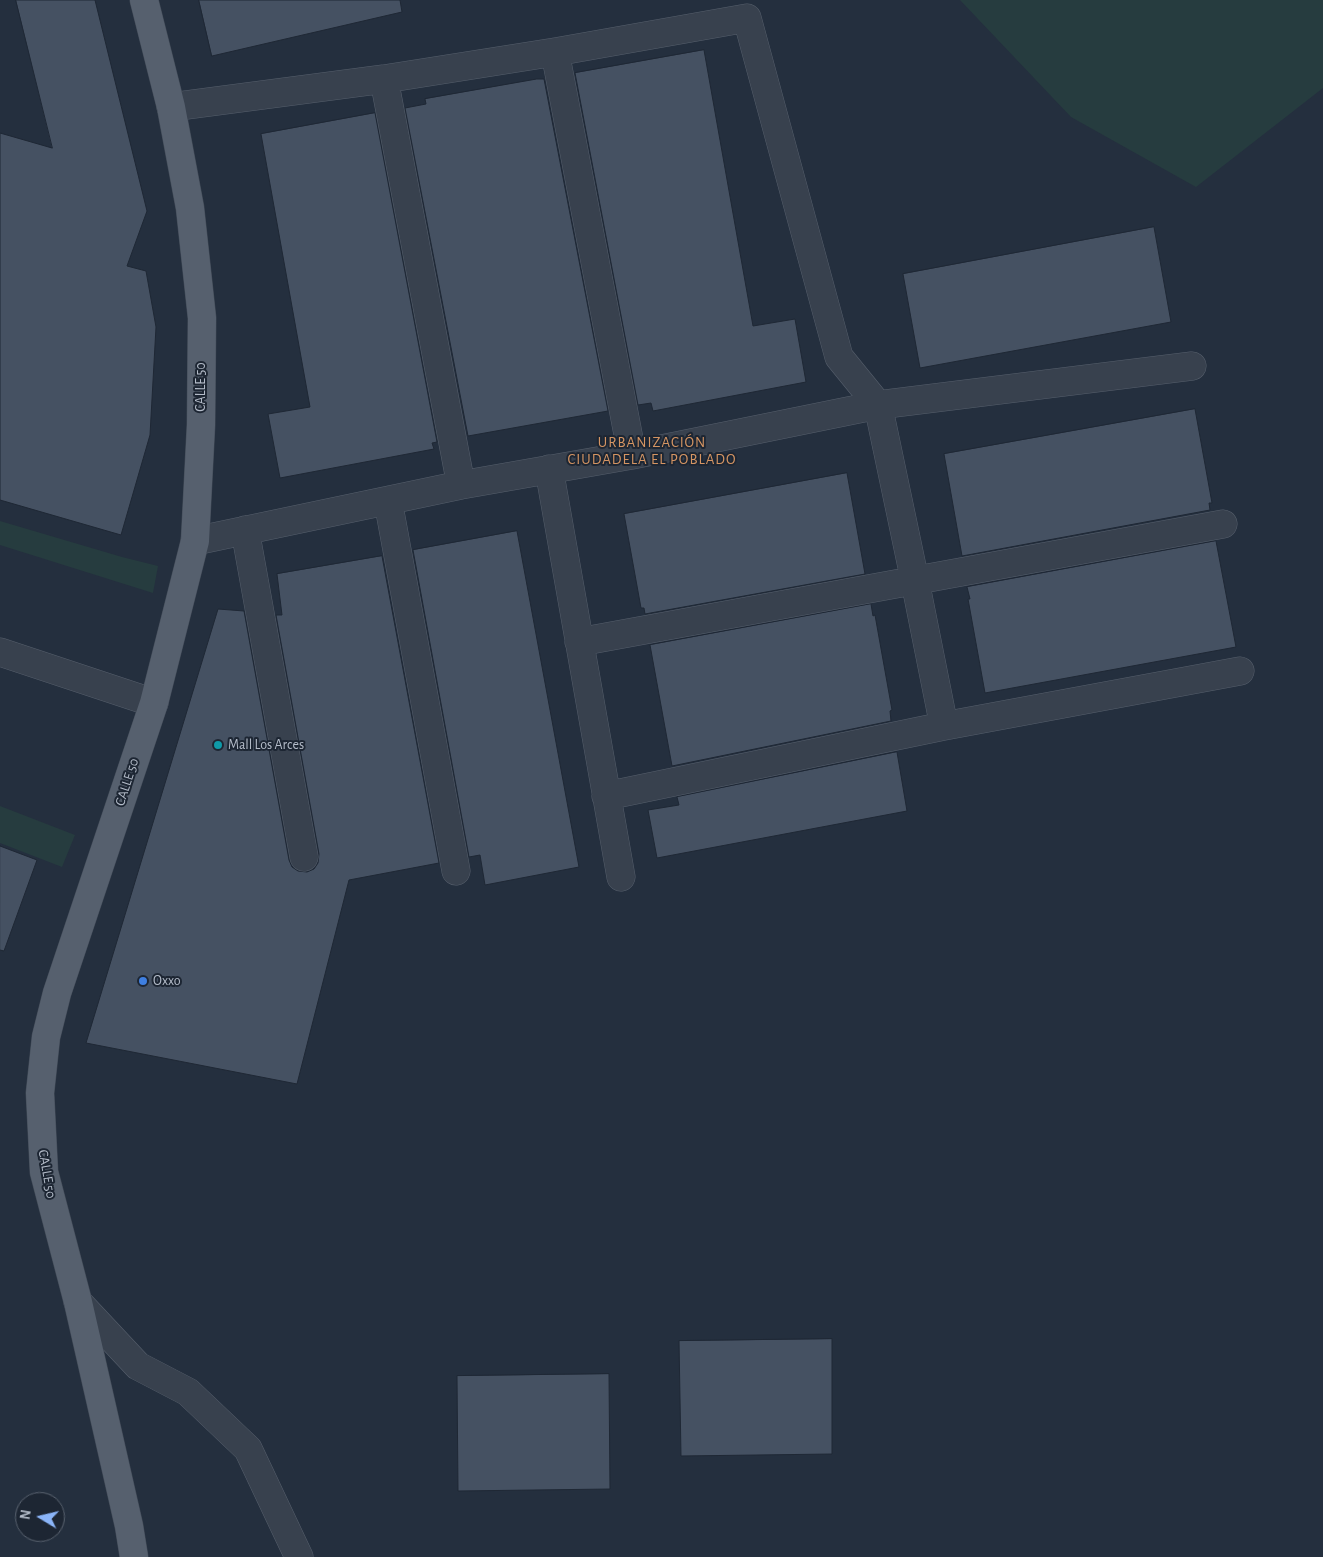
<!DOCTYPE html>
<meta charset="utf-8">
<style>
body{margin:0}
#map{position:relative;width:1323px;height:1557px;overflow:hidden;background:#242f3e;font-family:"Alegreya Sans",sans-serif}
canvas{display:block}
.north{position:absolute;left:15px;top:1492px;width:50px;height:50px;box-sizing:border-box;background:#1d2633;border:1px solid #59626f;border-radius:50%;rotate:279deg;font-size:14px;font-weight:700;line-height:20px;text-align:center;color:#b4bcc9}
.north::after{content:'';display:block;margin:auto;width:18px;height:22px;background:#8ab4f8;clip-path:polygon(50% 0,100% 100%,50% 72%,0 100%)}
</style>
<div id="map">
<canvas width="1323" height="1557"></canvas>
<div class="north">N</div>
</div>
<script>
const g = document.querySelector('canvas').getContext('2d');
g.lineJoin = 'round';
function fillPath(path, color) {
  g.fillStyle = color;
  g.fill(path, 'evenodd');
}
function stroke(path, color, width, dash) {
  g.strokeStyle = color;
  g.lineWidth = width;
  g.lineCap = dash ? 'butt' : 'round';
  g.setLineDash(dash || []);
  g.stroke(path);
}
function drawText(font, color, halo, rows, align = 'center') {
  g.font = font + ' "Alegreya Sans",sans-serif';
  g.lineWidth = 4;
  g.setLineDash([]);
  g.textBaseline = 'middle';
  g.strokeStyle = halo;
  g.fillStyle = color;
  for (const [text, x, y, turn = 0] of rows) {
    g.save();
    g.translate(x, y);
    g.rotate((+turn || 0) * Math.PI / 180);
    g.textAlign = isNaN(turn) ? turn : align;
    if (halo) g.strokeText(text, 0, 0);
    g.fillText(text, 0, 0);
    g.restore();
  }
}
fillPath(new Path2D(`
 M960 0H1323V88L1196 187 1071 117Z
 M0 521 122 557 158 566 153 593 0 545Z
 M0 806 75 835 62 867 0 843Z`), '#263c3f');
const building = new Path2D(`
 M16 0H95L147 211 127 266 146 271 156 327 150 435 121 535 0 500V133L52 148Z
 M199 0H400L402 12 212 56Z
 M704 50 753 326 795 319 806 382 653 411 651 403 638 405 575 73Z
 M537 79H544L608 411 468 436 405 108 426 104 425 99Z
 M375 113 437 442 432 443 434 449 280 478 268 414 310 407 261 134Z
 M1154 227 1171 322 920 368 903 274Z
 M1195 409 1212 503H1209L1210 510 962 556 944 454Z
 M847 473 865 574 645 614 644 608H641L624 514Z
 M517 531 579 867 485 885 480 855 469 857 413 550Z
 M1216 541 1236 647 985 693 968 599H970L967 587Z
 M382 556 439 863 349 880 297 1084 86 1043 218 609 244 611 289 860 292 867 298 871 307 872 314 869 318 863 319 854 276 615H282L277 574Z
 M871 604 873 616 875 615 892 710 890 711 891 721 672 766 650 645Z
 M897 752 907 811 657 858 648 810 679 805 677 797Z
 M0 846 37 860 4 951 0 950Z
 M832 1339V1454L681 1456 679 1341Z
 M609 1374 610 1489 458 1491 457 1376Z`);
fillPath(building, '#455162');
stroke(building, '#1f2835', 1);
const minor = new Path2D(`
 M555 52 632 455
 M384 79 461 485
 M171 107 384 79 555 52 747 18 839 357 878 405 915 581 944 726
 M549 469 621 877
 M388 501 456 871
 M245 530 304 857
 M195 541 461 485 632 455 878 405 1192 366
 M579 642 1223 524
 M0 652 154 703
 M606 796 944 726 1240 671
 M78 1302 138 1366 188 1392 248 1449 299 1557`);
const major = new Path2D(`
 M134 1557 129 1526 78 1302 44 1172 40 1093 46 1037 57 993 154 703 195 541 201 425 202 318 190 208 171 107 144 0`);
stroke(minor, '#565f6c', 29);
stroke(major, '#414a57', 29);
stroke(minor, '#38414e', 28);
stroke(major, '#56606e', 28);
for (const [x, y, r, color] of [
 [218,745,5,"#0f9aa8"],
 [143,981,5,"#3f7fe0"]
]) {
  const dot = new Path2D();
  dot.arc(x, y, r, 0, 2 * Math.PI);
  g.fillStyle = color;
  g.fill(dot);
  stroke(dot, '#1d2633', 2);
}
drawText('14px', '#b4bcc9', '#1d2633', [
 ["CALLE 50",201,387,-90],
 ["CALLE 50",127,782,-72],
 ["CALLE 50",47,1174,80]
]);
drawText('14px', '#b4bcc9', '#1d2633', [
 ["Mall Los Arces",228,745],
 ["Oxxo",153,981]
], 'left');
g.letterSpacing = '1px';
drawText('15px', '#d59563', '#1d2633', [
 ["URBANIZACIÓN",652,442],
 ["CIUDADELA EL POBLADO",652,459]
]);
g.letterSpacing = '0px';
</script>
